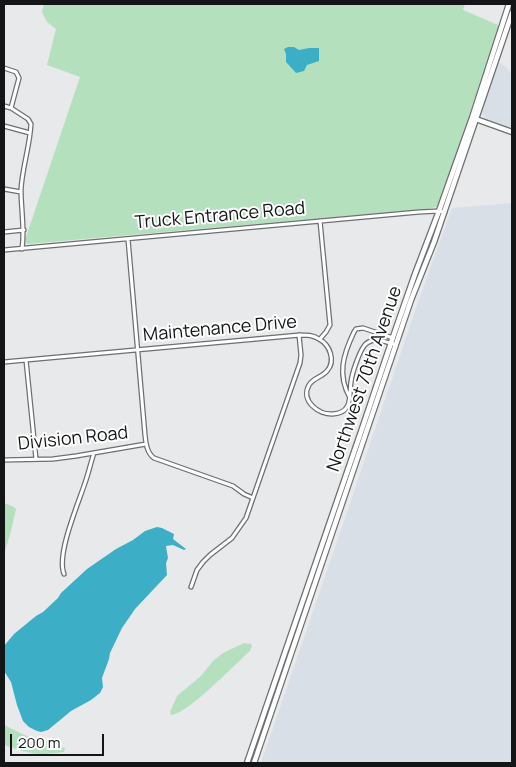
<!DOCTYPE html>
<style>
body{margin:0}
#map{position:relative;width:516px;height:767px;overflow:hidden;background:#e7e9eb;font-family:Manrope,sans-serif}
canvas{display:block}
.frame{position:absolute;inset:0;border:5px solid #141516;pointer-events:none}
.scale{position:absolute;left:10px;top:734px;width:94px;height:22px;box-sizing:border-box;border:2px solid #141516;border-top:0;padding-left:6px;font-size:15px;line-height:18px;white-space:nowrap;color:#141516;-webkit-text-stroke:4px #fff;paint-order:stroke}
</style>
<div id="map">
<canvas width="516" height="767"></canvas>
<div class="frame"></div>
<div class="scale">200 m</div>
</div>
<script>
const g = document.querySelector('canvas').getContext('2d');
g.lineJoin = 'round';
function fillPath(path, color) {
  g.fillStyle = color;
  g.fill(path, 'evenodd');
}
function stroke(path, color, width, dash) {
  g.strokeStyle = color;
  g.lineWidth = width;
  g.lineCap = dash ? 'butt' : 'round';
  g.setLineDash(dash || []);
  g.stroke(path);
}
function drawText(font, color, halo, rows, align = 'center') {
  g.font = font + ' Manrope,sans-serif';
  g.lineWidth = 4;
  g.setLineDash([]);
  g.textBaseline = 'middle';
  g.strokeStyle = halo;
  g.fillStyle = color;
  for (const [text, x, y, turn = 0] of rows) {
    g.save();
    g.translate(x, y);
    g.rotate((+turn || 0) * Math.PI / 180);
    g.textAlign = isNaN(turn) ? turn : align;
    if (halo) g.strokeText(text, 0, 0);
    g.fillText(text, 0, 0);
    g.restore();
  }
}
fillPath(new Path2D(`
 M498 62 507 68 512 75V129L486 119 482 113 483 104Z
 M512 203V763H261L343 524 416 308 452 208Z`), '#d8dfe7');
fillPath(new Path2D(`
 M44 4H465L463 10 498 25V26L499 27 439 204 436 207 427 209 27 244 25 240 80 77 47 65 56 29 47 22 42 12Z
 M4 503 14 507 16 509 11 531 4 554Z
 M244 643 251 644 252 646 250 651C235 664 188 714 171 715L170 712 177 696 201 676 213 661 223 653Z
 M4 725 31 738 43 740 65 748 64 752C38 756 29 754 5 745L4 744Z`), '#b4e0be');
fillPath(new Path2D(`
 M288 47H294L299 50 309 48H319V61L307 65 304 71 296 73 286 62V54L284 49Z
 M157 527 162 528 174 534 173 539 186 549 184 550 173 545 166 546 168 558 166 563 167 575 135 609 122 628 110 653 109 659 102 678 103 687 100 693 91 700 71 711 48 730 41 732 37 731 29 727 23 721 17 705 11 682 4 671V646L14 634 36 616 43 612 58 598 61 593 87 569 116 549 133 540 145 531Z`), '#3cafc7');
const minor = new Path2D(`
 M4 68 16 72 19 78 11 108 28 119 31 124C30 146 22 168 21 190 21 210 25 229 22 249
 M4 106 11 108
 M4 126 30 133
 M4 189 21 192
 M4 232 24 230
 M128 239 145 435C146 444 147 453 154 458L233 486 244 494 253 498
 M4 250 419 212 439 211 445 212
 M320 339 326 332 330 325 320 221
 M26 360 36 459
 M4 362 300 335C307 335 313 335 319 339 330 345 336 361 327 371 322 377 313 378 309 385 300 401 319 415 333 414 353 413 349 396 351 382 352 373 359 353 364 346 366 343 370 341 374 340 381 339 389 343 396 345
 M350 398C337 375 343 355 354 332L356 329 363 328 393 338
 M4 460 53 459 76 456 146 444
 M64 574C56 554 79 502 86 480 89 471 91 462 94 453
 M191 587 197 570 203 562 210 555 232 538 246 518 300 363 301 355 299 335`);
const tertiary = new Path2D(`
 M473 118 512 132`);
const secondary = new Path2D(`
 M247 763 363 426 393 337 415 274 439 211 472 118 509 4
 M254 763 411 300 434 242 512 13`);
stroke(minor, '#6e6f71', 5.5);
stroke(tertiary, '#6e6f71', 7);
stroke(secondary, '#6e6f71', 7);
stroke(minor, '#fff', 3);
stroke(tertiary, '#fff', 4.5);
stroke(secondary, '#fff', 4.5);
drawText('18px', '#141516', '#fff', [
 ["Truck Entrance Road",220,216,-5],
 ["Maintenance Drive",220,329,-5],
 ["Northwest 70th Avenue",365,379,-71],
 ["Division Road",73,439,-6]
]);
</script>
